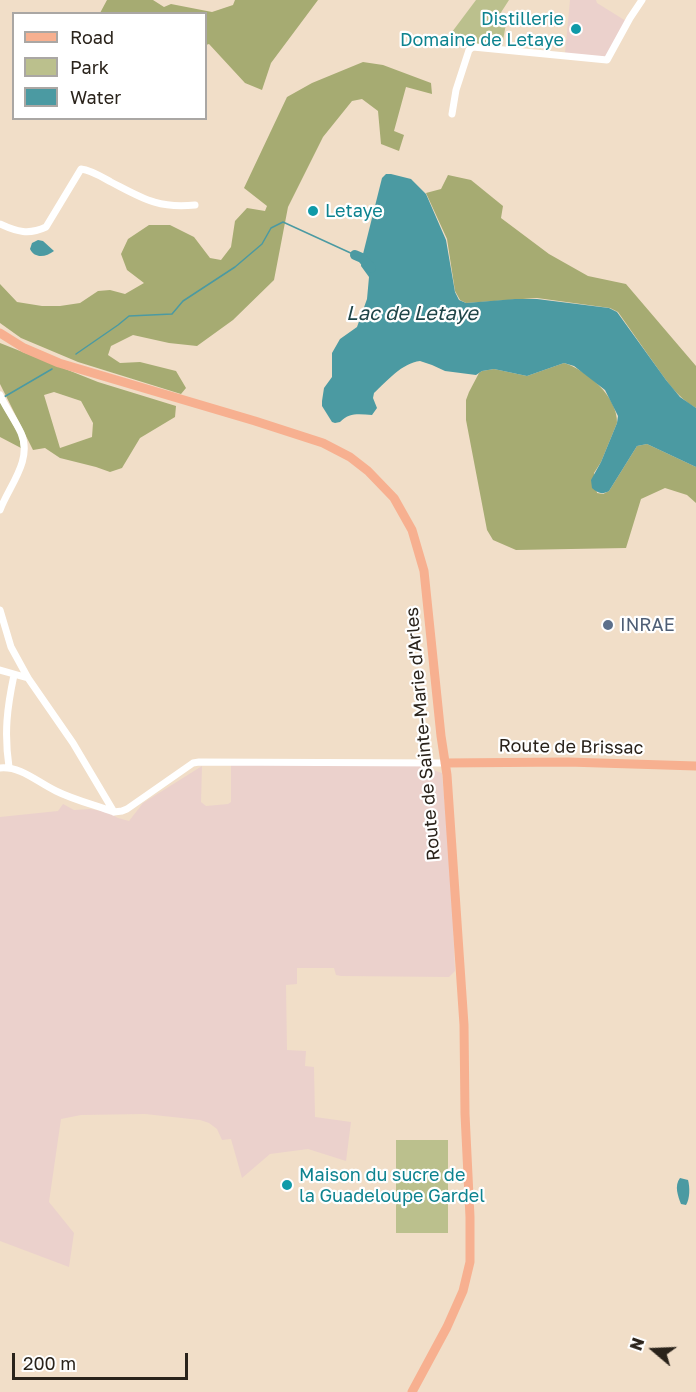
<!DOCTYPE html>
<style>
body{margin:0}
#map{position:relative;width:696px;height:1392px;overflow:hidden;background:#f1dec8;font-family:"Golos Text",sans-serif}
canvas{display:block}
.legend{position:absolute;left:12px;top:12px;width:195px;height:108px;box-sizing:border-box;background:#fff;border:2px solid #aaa7a4;margin:0;padding:8px 10px;list-style:none;font-size:18px;color:#2a231b}
.legend li{display:flex;align-items:center;gap:12px;height:30px}
.legend b{width:30px;border:2px solid #aaa7a4}
.north{position:absolute;left:624px;top:1320px;width:60px;height:60px;-webkit-text-stroke:4px #fff;paint-order:stroke;rotate:289deg;font-size:16px;font-weight:700;line-height:24px;text-align:center;color:#2a231b}
.north::after{content:'';display:block;margin:auto;width:21px;height:27px;background:#2a231b;clip-path:polygon(50% 0,100% 100%,50% 72%,0 100%)}
.scale{position:absolute;left:12px;top:1353px;width:176px;height:27px;box-sizing:border-box;border:3px solid #2a231b;border-top:0;padding-left:8px;font-size:18px;line-height:21px;white-space:nowrap;color:#2a231b;-webkit-text-stroke:4px #fff;paint-order:stroke}
</style>
<div id="map">
<canvas width="696" height="1392"></canvas>
<ul class="legend">
<li><b style="height:8px;background:#f7b090"></b>Road</li>
<li><b style="height:16px;background:#bbc08d"></b>Park</li>
<li><b style="height:16px;background:#4b9aa2"></b>Water</li>
</ul>
<div class="north">N</div>
<div class="scale">200 m</div>
</div>
<script>
const g = document.querySelector('canvas').getContext('2d');
g.lineJoin = 'round';
function fillPath(path, color) {
  g.fillStyle = color;
  g.fill(path, 'evenodd');
}
function stroke(path, color, width, dash) {
  g.strokeStyle = color;
  g.lineWidth = width;
  g.lineCap = dash ? 'butt' : 'round';
  g.setLineDash(dash || []);
  g.stroke(path);
}
function drawText(font, color, halo, rows, align = 'center') {
  g.font = font + ' "Golos Text",sans-serif';
  g.lineWidth = 4.5;
  g.setLineDash([]);
  g.textBaseline = 'middle';
  g.strokeStyle = halo;
  g.fillStyle = color;
  for (const [text, x, y, turn = 0] of rows) {
    g.save();
    g.translate(x, y);
    g.rotate((+turn || 0) * Math.PI / 180);
    g.textAlign = isNaN(turn) ? turn : align;
    if (halo) g.strokeText(text, 0, 0);
    g.fillText(text, 0, 0);
    g.restore();
  }
}
fillPath(new Path2D(`
 M570 0H596L597 3 626 21 605 58 565 53Z
 M231 764 418 765 442 773 451 872 455 971 449 977 341 976 336 975 334 968H297V984L286 985 287 1050 306 1051 305 1066 314 1067 315 1117 351 1122 346 1161 308 1149 270 1154 242 1178 231 1139 222 1140 217 1129 209 1123 200 1120 145 1114 81 1115 61 1119 49 1202 74 1233 69 1267 0 1241V817L58 811 63 804 74 810 90 809 107 812 118 818 129 821 143 803 202 766 201 802 206 806 228 804 231 802Z`), '#ebd1cc');
fillPath(new Path2D(`
 M476 0H509L500 14 507 18 502 46 446 40Z
 M396 1140H448V1233H396Z`), '#bbc08d');
fillPath(new Path2D(`
 M107 0H153L164 7 171 4 212 12 233 5 235 0H318L271 63 262 90 245 83 209 44 206 45V14L100 13Z
 M363 62 383 65 431 83 432 94 406 87 394 131 404 135 399 151 381 144 378 111 362 99 352 101 323 137 288 207 274 280 233 320 197 346 169 343 133 335 111 346 108 355 120 363 140 362 176 371 186 388 181 394 78 362 21 338 0 323V284L17 302 42 306H60L80 303 98 291 110 290 125 294 144 283 127 270 121 254 128 239 149 225H170L194 237 210 258 221 260 231 247 235 221 247 208 265 211 267 206 244 188 287 97 312 83Z
 M448 175 471 180 503 206 501 218 549 254 588 276 626 284 696 366V408C676 397 664 377 651 359 640 343 629 328 618 312L610 308 537 298 466 303 460 300 455 291 447 239 426 193 441 189Z
 M0 343 98 382 176 406 175 417 140 438 122 468 110 472 96 467 60 458 45 448 33 450 0 384ZM54 392 81 401 93 423 92 437 60 448 44 395Z
 M564 363C587 370 618 397 617 423L601 462 594 473 597 493 603 494 609 491 637 446 647 444 696 467V503L687 495 665 488 641 499 626 548 516 550 493 540 487 530 466 420V400L469 392 479 373 482 371 494 369 527 376Z
 M0 402 19 435 21 448 0 437Z`), '#a6ab72');
fillPath(new Path2D(`
 M386 174H391L411 179 426 194 446 240 455 292 459 300 466 303 515 299H537L609 308 617 312 666 380 680 397 696 408V467L647 444 637 446 609 491C602 495 598 493 592 488L591 480 601 462 617 423 618 416 605 390 574 366 564 363 527 376 494 369 482 371 476 375 445 371 432 365 420 361C402 363 387 381 374 393L373 398 377 408 372 415C360 414 349 412 340 422L335 423 332 422 322 406V401L324 388 332 377V353L340 339 357 327 367 299 369 277 361 266 362 258 382 178Z
 M38 240 43 241 54 251C46 257 35 259 30 249L32 243Z
 M680 1178 688 1180C690 1187 690 1199 686 1205L681 1204C678 1196 674 1186 680 1178Z`), '#4b9aa2');
stroke(new Path2D(`
 M76 354 118 325 129 316 172 314 183 301 235 267 262 244 271 228 283 222 355 255
 M4 397 52 369`), '#4b9aa2', 1.5);
stroke(new Path2D(`
 M355 255 362 258 371 268`), '#4b9aa2', 10);
stroke(new Path2D(`
 M452 114 456 90 469 50 473 47 607 60 630 18 642 0
 M0 224C17 232 29 235 46 227L81 169C91 170 102 177 111 182 142 198 158 209 195 205
 M0 395C6 408 15 420 21 433 33 460 9 486 0 510
 M0 610 11 647 28 678 73 743 114 812
 M0 670 28 678
 M9 767C4 733 7 708 14 675
 M0 768C21 766 37 782 56 791 74 800 95 805 114 812L122 811 127 809 193 763 199 762 445 763`), '#fff', 7);
stroke(new Path2D(`
 M0 333 24 348 59 363 255 421 323 443 350 457 368 471 394 498 412 530 424 571 441 736 447 775 464 1025 465 1114 470 1217V1262L463 1291 447 1327 412 1392
 M445 763 568 762 696 766`), '#f7b090', 9);
for (const [x, y, r, color] of [
 [576,29,6,"#0f9aa8"],
 [313,211,6,"#0f9aa8"],
 [608,625,6,"#5c6f8a"],
 [287,1185,6,"#0f9aa8"]
]) {
  const dot = new Path2D();
  dot.arc(x, y, r, 0, 2 * Math.PI);
  g.fillStyle = color;
  g.fill(dot);
  stroke(dot, '#fff', 2);
}
drawText('18px', '#0d838f', '#fff', [
 ["Distillerie",564,19,"right"],
 ["Domaine de Letaye",564,40,"right"],
 ["Letaye",325,211],
 ["Maison du sucre de",299,1175],
 ["la Guadeloupe Gardel",299,1196]
], 'left');
drawText('18px', '#4e5e75', '#fff', [
 ["INRAE",620,625]
], 'left');
drawText('18px', '#2a231b', '#fff', [
 ["Route de Sainte-Marie d'Arles",423,734,-95],
 ["Route de Brissac",571,747,1]
]);
drawText('italic 20px', '#1f4548', '#fff', [
 ["Lac de Letaye",412,314]
]);
</script>
